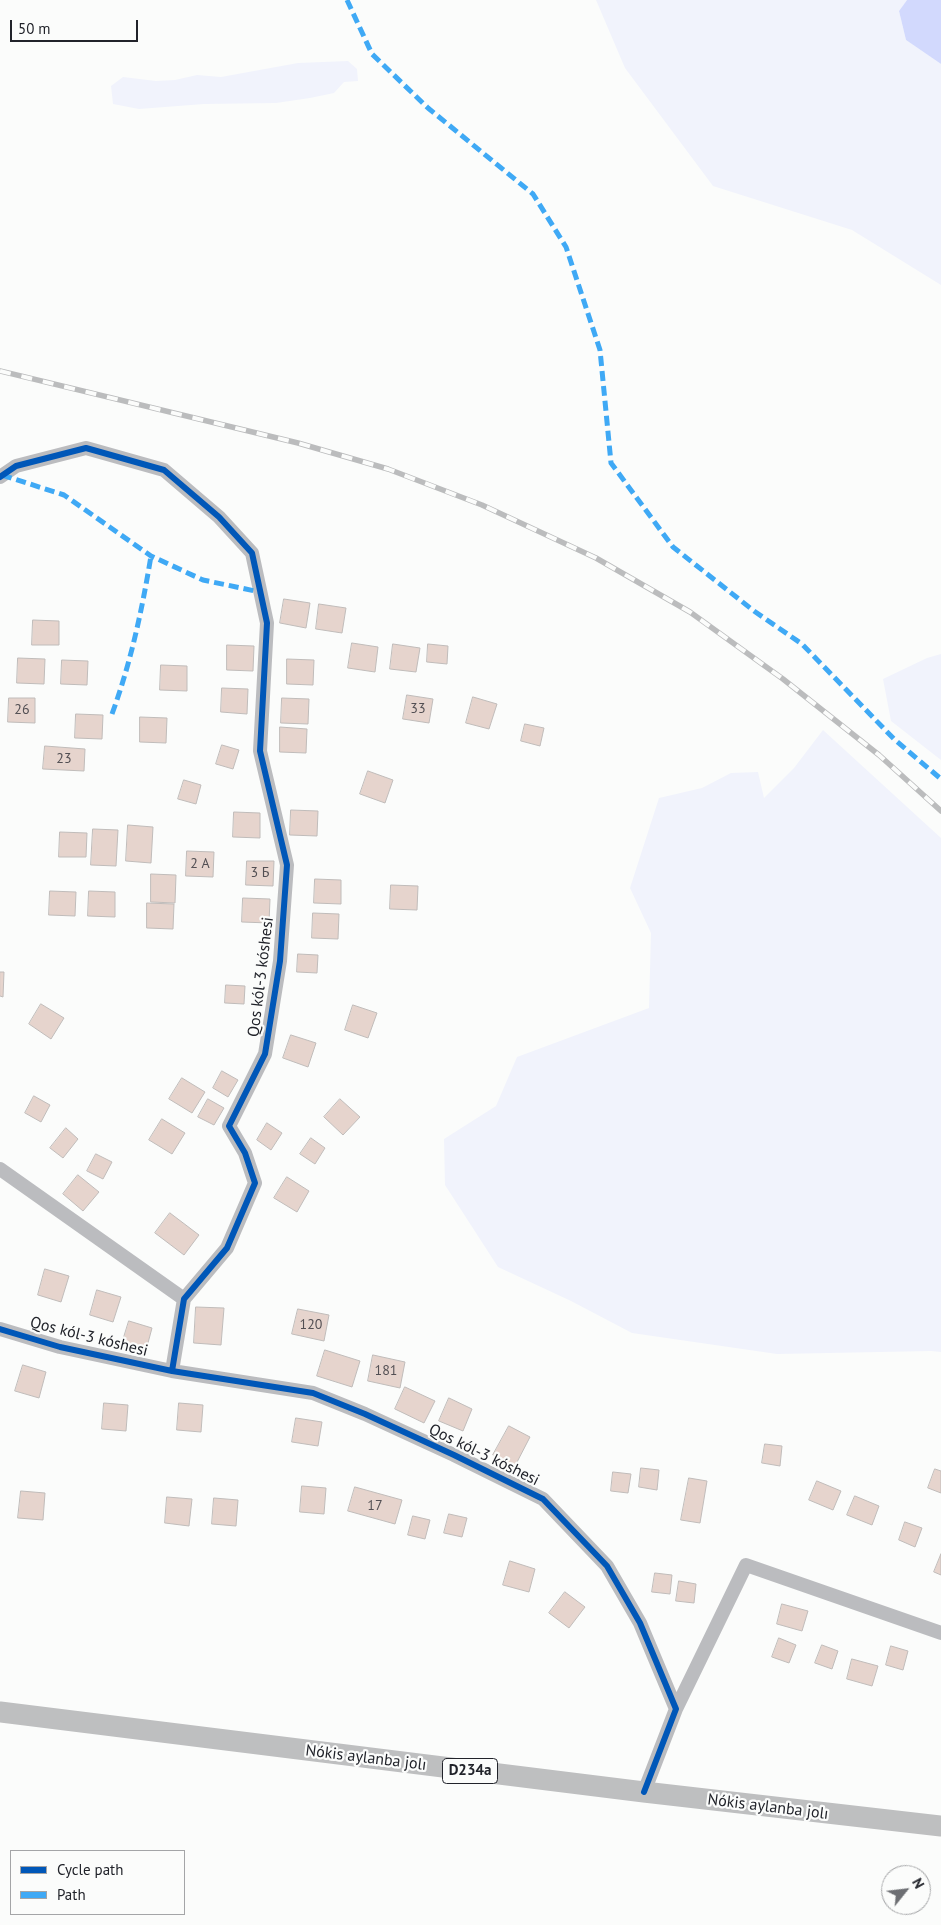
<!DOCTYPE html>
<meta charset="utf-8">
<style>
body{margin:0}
#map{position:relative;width:941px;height:1925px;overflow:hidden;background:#fbfcfb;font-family:"PT Sans",sans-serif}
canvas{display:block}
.legend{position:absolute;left:10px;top:1850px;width:175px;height:65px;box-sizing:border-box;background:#fbfcfb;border:1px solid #a4a5a7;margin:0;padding:6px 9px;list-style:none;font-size:15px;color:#21232a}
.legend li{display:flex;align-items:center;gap:10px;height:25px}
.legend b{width:25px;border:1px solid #a4a5a7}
.north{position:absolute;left:881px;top:1865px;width:50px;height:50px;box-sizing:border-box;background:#fbfcfb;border:1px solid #a4a5a7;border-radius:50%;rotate:61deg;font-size:14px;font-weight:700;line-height:20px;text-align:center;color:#21232a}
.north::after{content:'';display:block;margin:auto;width:18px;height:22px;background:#6d6f73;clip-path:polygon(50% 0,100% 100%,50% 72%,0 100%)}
.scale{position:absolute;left:10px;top:20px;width:128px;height:22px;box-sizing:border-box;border:2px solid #21232a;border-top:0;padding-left:6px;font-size:15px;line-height:18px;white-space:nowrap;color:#21232a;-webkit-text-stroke:4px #fbfcfb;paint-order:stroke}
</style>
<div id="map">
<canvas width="941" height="1925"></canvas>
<ul class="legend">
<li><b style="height:6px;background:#0057b8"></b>Cycle path</li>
<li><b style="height:6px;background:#3fa9f5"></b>Path</li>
</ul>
<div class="north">N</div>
<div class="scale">50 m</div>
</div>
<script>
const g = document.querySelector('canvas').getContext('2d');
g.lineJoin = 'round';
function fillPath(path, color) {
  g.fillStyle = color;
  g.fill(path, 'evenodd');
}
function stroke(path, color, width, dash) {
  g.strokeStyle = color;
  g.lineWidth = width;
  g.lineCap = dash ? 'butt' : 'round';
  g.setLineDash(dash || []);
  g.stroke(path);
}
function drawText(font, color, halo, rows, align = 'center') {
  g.font = font + ' "PT Sans",sans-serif';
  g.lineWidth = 4.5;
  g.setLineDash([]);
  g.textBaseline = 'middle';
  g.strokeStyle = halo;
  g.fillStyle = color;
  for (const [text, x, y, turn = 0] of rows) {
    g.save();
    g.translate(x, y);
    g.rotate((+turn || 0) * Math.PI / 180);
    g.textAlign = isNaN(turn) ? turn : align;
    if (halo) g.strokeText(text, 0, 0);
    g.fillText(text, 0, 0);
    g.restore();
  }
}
fillPath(new Path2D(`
 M596 0H907L899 11 906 40 941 64V285L852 230 713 186 625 68Z
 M348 61 357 69 358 81 344 82 334 93 310 98 276 103 204 104 139 109 113 104 111 86 123 77 156 81 175 80 197 75 221 77 298 63Z
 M941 654V760L891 721 883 679 927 658Z
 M823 730 941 838V1352L931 1351 777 1354 632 1333 571 1301 498 1267 445 1185 444 1139 496 1106 517 1057 649 1008 651 933 630 888 659 798 702 788 731 773 758 772 764 798 794 768Z`), '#f1f3fc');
fillPath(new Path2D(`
 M907 0H941V64L906 40 899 11Z`), '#d2d9fd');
const building = new Path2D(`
 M284 599 310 603 306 628 280 623Z
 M319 604 346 608 342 633 316 629Z
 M33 620 59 621V645H32Z
 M352 643 378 647 375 672 348 668Z
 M393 644 420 648 416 672 390 669Z
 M428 644 448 646 447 664 427 662Z
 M227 645 254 646 253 671 227 670Z
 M18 658 45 659 44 684 17 683Z
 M287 659 314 660 313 685 287 684Z
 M62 660 88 661 87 685 61 684Z
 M161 665 187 666V691L160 690Z
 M222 688 248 689 247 714 221 712Z
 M407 695 433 699 429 723 403 719Z
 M473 697 497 704 489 729 466 723Z
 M9 698H35V723L8 722Z
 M282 698 309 699 308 724 281 723Z
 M76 714 103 715 102 739 75 738Z
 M140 717 167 718 166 743 140 742Z
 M525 724 544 728 540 746 521 741Z
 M280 727 307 729 306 753 280 752Z
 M222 745 239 750 233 769 216 764Z
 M45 746 85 749 84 771 43 769Z
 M368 771 393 780 385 803 360 794Z
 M184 780 201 785 196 804 178 799Z
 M291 810 318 811 317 836 290 835Z
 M234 812 260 813V838L233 837Z
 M128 825 153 827 151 863 126 861Z
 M93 829 118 830 116 866 91 865Z
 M60 832 87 833 86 857H59Z
 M187 851 214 852 213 877 186 876Z
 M247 861H274L273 886 246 885Z
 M151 874 176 875 175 903 151 902Z
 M315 879 341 880V904L314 903Z
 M391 885 418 886 417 910 390 909Z
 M50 891 76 892 75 916 49 915Z
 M89 891 115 892V917L88 916Z
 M243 898 270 899 269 923 242 922Z
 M147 903 174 904 173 929 147 928Z
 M313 913 339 914 338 939 312 938Z
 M298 954 318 955 317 973 297 972Z
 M0 972H4L3 997 0 996Z
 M226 985 245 986 244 1004 225 1003Z
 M41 1004 64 1018 51 1039 29 1024Z
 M353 1005 377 1013 368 1038 345 1030Z
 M291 1035 316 1043 308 1067 283 1058Z
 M222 1071 238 1080 228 1097 213 1088Z
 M182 1078 205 1092 192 1113 169 1099Z
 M34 1096 50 1105 41 1122 25 1113Z
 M208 1099 224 1108 214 1125 198 1117Z
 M340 1099 360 1117 343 1135 324 1117Z
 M162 1119 185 1133 172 1154 149 1140Z
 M267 1123 282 1133 271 1150 257 1140Z
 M66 1128 78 1139 63 1158 50 1148Z
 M311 1138 325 1148 315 1164 300 1154Z
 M96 1154 112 1162 103 1179 87 1171Z
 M78 1175 99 1192 83 1211 63 1194Z
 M287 1177 309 1191 297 1212 274 1198Z
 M170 1213 199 1235 184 1255 155 1233Z
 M45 1269 69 1276 61 1302 38 1295Z
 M97 1290 121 1297 113 1322 90 1315Z
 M196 1307 224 1308 221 1345 194 1343Z
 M298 1309 329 1315 324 1341 292 1334Z
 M129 1321 152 1328 145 1354 121 1347Z
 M325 1350 360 1361 352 1387 317 1376Z
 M373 1355 405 1362 400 1388 368 1381Z
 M23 1365 46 1372 39 1398 15 1391Z
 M405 1387 435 1401 424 1423 395 1409Z
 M449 1398 472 1409 463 1431 439 1421Z
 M104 1403 128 1405 126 1431 102 1429Z
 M179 1403 203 1405 201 1432 177 1430Z
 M296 1418 322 1422 318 1446 292 1442Z
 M509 1426 530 1437 515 1466 493 1455Z
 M765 1444 782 1446 780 1466 762 1463Z
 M641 1468 659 1470 657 1490 639 1487Z
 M935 1469 941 1471V1493L928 1488Z
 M613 1472 631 1474 628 1493 611 1491Z
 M689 1478 707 1481 700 1523 681 1520Z
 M817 1481 841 1491 833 1510 809 1500Z
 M302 1486 326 1488 324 1514 300 1512Z
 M355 1487 402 1500 395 1524 348 1511Z
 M21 1491 45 1493 43 1520 18 1518Z
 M855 1496 879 1506 872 1525 847 1515Z
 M167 1497 192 1499 189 1526 165 1523Z
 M214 1498 238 1500 236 1526 212 1524Z
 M449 1514 467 1518 462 1537 444 1533Z
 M413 1516 430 1520 425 1539 408 1535Z
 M905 1522 922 1528 915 1547 899 1540Z
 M941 1554V1575L934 1572Z
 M510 1561 535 1569 529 1592 503 1585Z
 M655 1573 672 1575 670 1594 652 1592Z
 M679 1581 696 1584 694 1603 676 1601Z
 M565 1592 585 1607 569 1628 549 1613Z
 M782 1604 808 1611 802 1631 777 1624Z
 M779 1638 796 1645 789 1663 772 1657Z
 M822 1645 838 1651 832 1669 815 1663Z
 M891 1646 908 1651 903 1670 886 1665Z
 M852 1659 878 1666 872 1686 847 1679Z`);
fillPath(building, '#e6d4cd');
stroke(building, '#c0bcba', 1);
stroke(new Path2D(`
 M0 477 16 466 86 448 164 470 219 517 252 553 267 623 260 751 287 865 280 961 265 1054 229 1126 245 1153 255 1183 227 1248 184 1299 172 1371
 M0 1169 184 1299
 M0 1329 60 1347 172 1371 313 1393 365 1414 454 1455 543 1499 607 1566 640 1623 676 1709 644 1792
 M676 1709 746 1565 941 1633`), '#bbbcbf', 14);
stroke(new Path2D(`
 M0 1712 644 1792 941 1826`), '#bebfc0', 21);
const rail = new Path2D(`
 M0 371 298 443 388 469 482 505 596 558 690 612 783 679 879 755 941 811`);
stroke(rail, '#bbbcbd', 5.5);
stroke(rail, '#fbfcfb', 4, [11]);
stroke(new Path2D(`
 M347 0 372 54 428 108 533 194 566 247 600 350 611 463 673 547 754 611 802 644 894 739 941 779
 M2 475 64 495 151 556 203 580 260 592
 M112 714C131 662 142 610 151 556`), '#3fa9f5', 5, [10, 5]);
stroke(new Path2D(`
 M0 477 16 466 86 448 164 470 219 517 252 553 267 623 260 751 287 865 280 961 265 1054 229 1126 245 1153 255 1183 227 1248 184 1299 172 1371
 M0 1329 60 1347 172 1371 313 1393 365 1414 454 1455 543 1499 607 1566 640 1623 676 1709 644 1792`), '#0057b8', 6);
drawText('14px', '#524f53', null, [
 ["33",418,709],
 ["26",22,710],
 ["23",64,759],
 ["2 А",200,864],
 ["3 Б",260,873],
 ["120",311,1325],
 ["181",386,1371],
 ["17",375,1506]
]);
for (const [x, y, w] of [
 [470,1771,55]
]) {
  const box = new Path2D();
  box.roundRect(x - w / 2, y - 12.5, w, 25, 4);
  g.fillStyle = '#fbfcfb';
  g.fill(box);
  stroke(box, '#21232a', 1);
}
drawText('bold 15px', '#21232a', null, [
 ["D234a",470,1771]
]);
drawText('16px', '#21232a', '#fbfcfb', [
 ["Qos kól-3 kóshesi",261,977,-83],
 ["Qos kól-3 kóshesi",89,1337,14],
 ["Qos kól-3 kóshesi",484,1455,26],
 ["Nókis aylanba jolı",366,1758,7],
 ["Nókis aylanba jolı",768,1807,7]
]);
</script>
